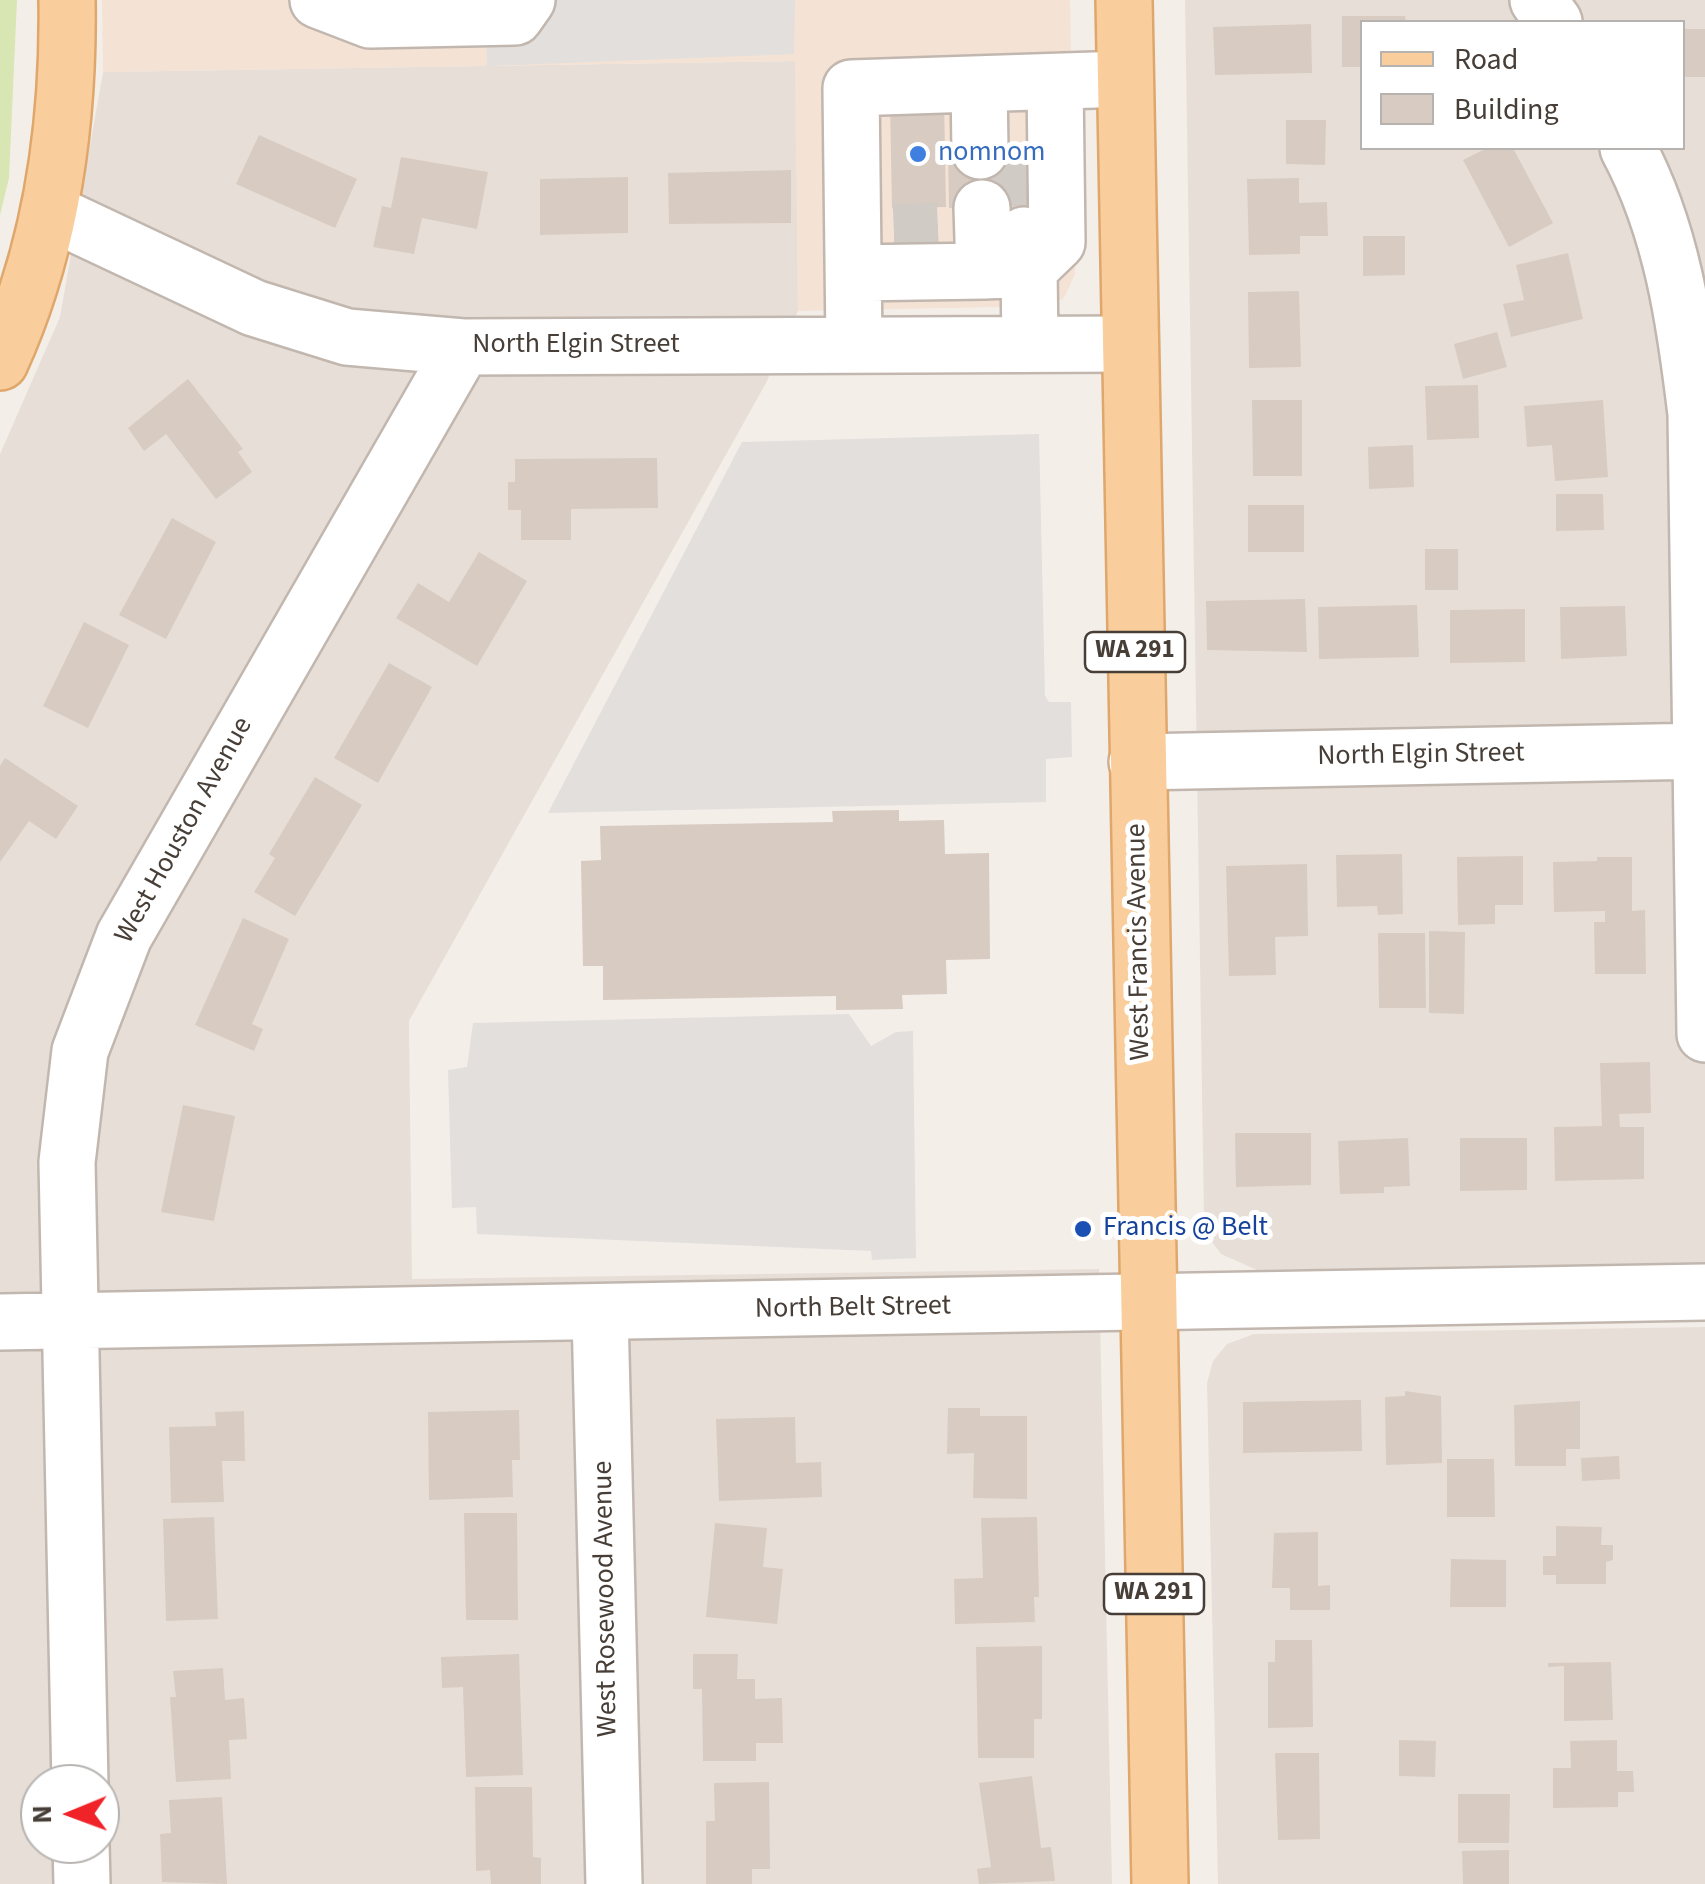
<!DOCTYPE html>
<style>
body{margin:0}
#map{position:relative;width:1705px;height:1884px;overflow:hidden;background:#f4eee9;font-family:"Source Sans 3",sans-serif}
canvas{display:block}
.legend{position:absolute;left:1360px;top:20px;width:325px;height:130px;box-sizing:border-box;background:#fff;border:2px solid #b5b2af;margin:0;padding:12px 18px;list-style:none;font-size:30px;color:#473e37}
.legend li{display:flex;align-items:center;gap:20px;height:50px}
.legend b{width:50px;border:2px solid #b5b2af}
.north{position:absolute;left:20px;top:1764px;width:100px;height:100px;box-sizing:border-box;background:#fff;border:2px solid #b5b2af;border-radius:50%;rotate:269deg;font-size:28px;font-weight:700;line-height:40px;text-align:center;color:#473e37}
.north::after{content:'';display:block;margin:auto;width:35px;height:45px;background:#f02329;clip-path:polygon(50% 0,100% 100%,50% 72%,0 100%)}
</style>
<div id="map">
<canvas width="1705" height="1884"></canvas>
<ul class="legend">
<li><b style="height:12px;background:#face9c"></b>Road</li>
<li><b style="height:28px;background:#d8cbc2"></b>Building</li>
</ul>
<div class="north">N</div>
</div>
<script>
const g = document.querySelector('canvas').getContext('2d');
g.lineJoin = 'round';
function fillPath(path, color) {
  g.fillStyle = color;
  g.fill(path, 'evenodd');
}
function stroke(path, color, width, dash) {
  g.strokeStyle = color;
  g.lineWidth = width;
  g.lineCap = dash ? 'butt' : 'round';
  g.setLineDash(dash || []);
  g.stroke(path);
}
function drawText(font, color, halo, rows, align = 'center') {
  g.font = font + ' "Source Sans 3",sans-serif';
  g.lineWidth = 10;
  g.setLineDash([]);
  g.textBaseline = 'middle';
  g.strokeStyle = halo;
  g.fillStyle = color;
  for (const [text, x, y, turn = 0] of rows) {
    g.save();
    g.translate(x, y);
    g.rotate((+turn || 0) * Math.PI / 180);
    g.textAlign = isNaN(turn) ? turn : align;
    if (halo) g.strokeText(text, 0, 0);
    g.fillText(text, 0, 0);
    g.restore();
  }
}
fillPath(new Path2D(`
 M1185 0H1705V1263L1257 1270 1221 1254 1210 1239 1204 1219ZM1362 22H1682V148H1362Z
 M796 61 798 311 766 383 409 1021 412 1279 1099 1269 1112 1884H0V454L60 317 103 72ZM40 1784H100V1844H40Z
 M1705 1327V1884H1218L1207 1383 1213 1361 1227 1344 1254 1334Z`), '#e7dfd7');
fillPath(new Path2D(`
 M102 0H1070L1075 274 1064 298 1047 306 798 311 795 61 103 72Z`), '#f4e2d5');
fillPath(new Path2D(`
 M0 0H17L9 178 0 215Z`), '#d8e6b4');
fillPath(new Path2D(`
 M486 0H795L794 54 487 66Z
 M1039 434 1045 696 1049 702H1071L1072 757 1046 759V802L548 813 742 442Z
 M849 1014 871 1046 896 1032 913 1031 916 1258 872 1260 871 1251 477 1234 476 1207 452 1208 448 1070 467 1067 473 1023Z`), '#e2dfdd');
fillPath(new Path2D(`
 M1342 16H1405L1406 22H1362V67H1342Z
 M1311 24 1312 73 1215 75 1213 27Z
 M1682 29H1705V77H1682Z
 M944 100 946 207 892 208 890 101Z
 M1286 120H1326L1325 165 1286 164Z
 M259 135 357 179 335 228 236 184Z
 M1487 148H1513L1553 223 1509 247 1463 160Z
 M1049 150 1050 206 949 208 948 151Z
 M401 157 488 172 477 229 422 218 414 254 373 247 382 206 391 208Z
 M791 170V223L669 224 668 173Z
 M628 177V233L540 235V179Z
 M1299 178V203L1327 202 1328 236H1300V254L1249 255 1247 179Z
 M894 224H938V268L894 269Z
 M1363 236H1405V275L1363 276Z
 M1568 253 1583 319 1511 337 1503 304 1524 300 1516 265Z
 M1299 291 1301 367 1249 368 1248 292Z
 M1497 332 1507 367 1463 379 1454 344Z
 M188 379 243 449 238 452 252 472 216 499 166 434 144 451 128 428Z
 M1478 385 1479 438 1427 440 1425 386Z
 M1252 400H1302V476H1253Z
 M1603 400 1608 477 1555 481 1552 445 1527 447 1524 406Z
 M1413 445 1414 487 1369 489 1368 447Z
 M657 458 658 508 571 509V540H521V510H508V482H515V459Z
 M1556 494H1603L1604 530 1556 531Z
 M1248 505H1304V552H1248Z
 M172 518 216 542 166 639 119 615Z
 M1425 549H1458V590H1425Z
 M479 552 527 581 477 666 396 618 418 583 449 602Z
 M1305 599 1307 652 1207 650 1206 601Z
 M1417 605 1419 657 1319 659 1318 607Z
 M1625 606 1627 656 1561 659 1560 607Z
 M1525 609V662L1450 663V610Z
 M84 622 129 645 88 728 43 706Z
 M389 663 432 687 378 783 334 758Z
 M5 758 78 806 56 839 29 821 0 862V766Z
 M315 777 362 805 295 916 254 892 275 858 269 854Z
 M899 810V821L944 820 945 854 989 853 990 959 946 960 947 994 902 995 903 1009 836 1010V996L603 1000V966H583L581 861 601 860 600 826 833 822 832 811Z
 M1402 854 1403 914 1378 915 1377 906 1337 907 1336 855Z
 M1523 856V905H1495V924L1458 925 1457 857Z
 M1597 857H1632V911L1645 910 1646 974H1595L1594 922H1605V911L1554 912 1553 862 1597 861Z
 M1307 864 1308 936 1275 937 1276 975 1229 976 1226 866Z
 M243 918 289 939 252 1024 263 1029 254 1051 195 1025Z
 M1429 931 1465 932 1464 1014 1429 1013Z
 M1378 933H1425L1426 1008H1379Z
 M1650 1062 1651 1113 1619 1114 1620 1127H1644V1179L1555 1181 1554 1127 1602 1126 1600 1063Z
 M183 1105 235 1116 214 1221 161 1212Z
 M1235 1133H1311V1185L1236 1187Z
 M1408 1138 1410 1186 1384 1187V1193L1340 1194 1338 1141Z
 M1460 1138H1527V1190L1460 1191Z
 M1405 1391 1441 1396 1442 1463 1386 1465 1385 1397 1405 1396Z
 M1361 1400 1362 1451 1243 1453V1402Z
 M1580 1401V1449H1566V1466H1515L1514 1405Z
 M948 1408H980V1416H1027V1499L973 1498 974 1453 947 1454Z
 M519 1410 520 1460H512L513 1497 429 1500 428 1412Z
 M244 1411 245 1461H222L224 1502 171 1503 169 1427 216 1426 215 1412Z
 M795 1417 796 1463 821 1462 822 1497 719 1501 716 1419Z
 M1619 1456 1620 1479 1582 1481 1581 1458Z
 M1447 1459H1494L1495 1517H1447Z
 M464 1513H517L518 1620H466Z
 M214 1517 218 1619 166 1621 163 1519Z
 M1037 1517 1039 1597H1034L1035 1622 955 1624 954 1579 983 1578 981 1518Z
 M715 1523 767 1528 763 1567 783 1569 777 1624 706 1617Z
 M1556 1526 1602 1527 1601 1545H1613V1560L1606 1562V1584H1556V1575H1543V1556H1556Z
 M1318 1532V1586L1330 1585V1610H1290V1588H1272L1274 1533Z
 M1451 1559 1506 1560V1607H1450Z
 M1275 1640H1312L1313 1727 1268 1728V1662H1275Z
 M1042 1646V1719H1034V1758H978L976 1647Z
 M519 1654 523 1775 466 1777 463 1687 442 1688 441 1657Z
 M693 1654H738L737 1679H755V1699L782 1698 783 1743H756V1761H703L702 1689H693Z
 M1611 1662 1613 1720 1564 1721V1666L1548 1667V1663Z
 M223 1668 225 1700 244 1698 247 1739 229 1740 231 1779 176 1782 170 1697H176L173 1671Z
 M1399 1740 1436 1741 1435 1777 1399 1776Z
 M1617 1740V1771H1633L1634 1792H1618V1807L1553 1808V1768H1571L1570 1741Z
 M1275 1753H1319L1320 1839 1278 1840Z
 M1032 1776 1041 1848 1051 1847 1055 1881 979 1884 977 1869 991 1867 979 1783Z
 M769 1782 770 1869H752V1884H706V1821H715L714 1783Z
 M475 1787H532L533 1857 541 1858V1884H491L490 1870 476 1871Z
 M1458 1794H1510L1509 1843H1458Z
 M222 1797 227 1884 162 1882 160 1834 171 1833 169 1800Z
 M1509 1850V1884H1463L1462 1851Z`), '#d8cbc2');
stroke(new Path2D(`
 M1018 150 1020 207
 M894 232 938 230`), '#d1cbc5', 55, [55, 28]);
const minor = new Path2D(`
 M318 0 370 20 515 17 527 0
 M1538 0 1554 22
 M979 84 980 151
 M1628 148C1672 230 1685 322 1696 414L1705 1034
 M982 208 984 271 1029 269 1024 235
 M50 212 254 308 347 337 463 347 1129 344
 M854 273 984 271
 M1030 344 1029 269 1057 242 1055 82
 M854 345 851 88 1125 79
 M1137 762 1705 751
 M600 1313 614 1884
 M0 1322 1705 1292
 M80 1784 67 1162 80 1051 124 936 463 347
 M81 1844 82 1884`);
const major = new Path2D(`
 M1124 0 1160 1884
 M0 362C52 248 69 125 67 0`);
stroke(minor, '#c2b7af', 60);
stroke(major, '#dfa76c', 60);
stroke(minor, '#fff', 55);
stroke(major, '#face9c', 55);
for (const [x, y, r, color] of [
 [918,154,10,"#3f7fe0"],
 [1083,1229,10,"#1a4fb4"]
]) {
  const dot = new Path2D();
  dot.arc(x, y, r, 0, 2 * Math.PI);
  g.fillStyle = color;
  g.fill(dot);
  stroke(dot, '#fff', 4);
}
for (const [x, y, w] of [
 [1135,652,100],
 [1154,1594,100]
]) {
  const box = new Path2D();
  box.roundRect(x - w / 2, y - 20, w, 40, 8);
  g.fillStyle = '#fff';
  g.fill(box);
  stroke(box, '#473e37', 2.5);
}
drawText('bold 25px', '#473e37', null, [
 ["WA 291",1135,652],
 ["WA 291",1154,1594]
]);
drawText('28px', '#366cbe', '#fff', [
 ["nomnom",938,154]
], 'left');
drawText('28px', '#473e37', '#fff', [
 ["North Elgin Street",576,346],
 ["North Elgin Street",1421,756,-1],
 ["West Houston Avenue",185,831,-61],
 ["West Francis Avenue",1140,942,-91],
 ["North Belt Street",853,1309,-1],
 ["West Rosewood Avenue",607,1599,-91]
]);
drawText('28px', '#164399', '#fff', [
 ["Francis @ Belt",1103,1229]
], 'left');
</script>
